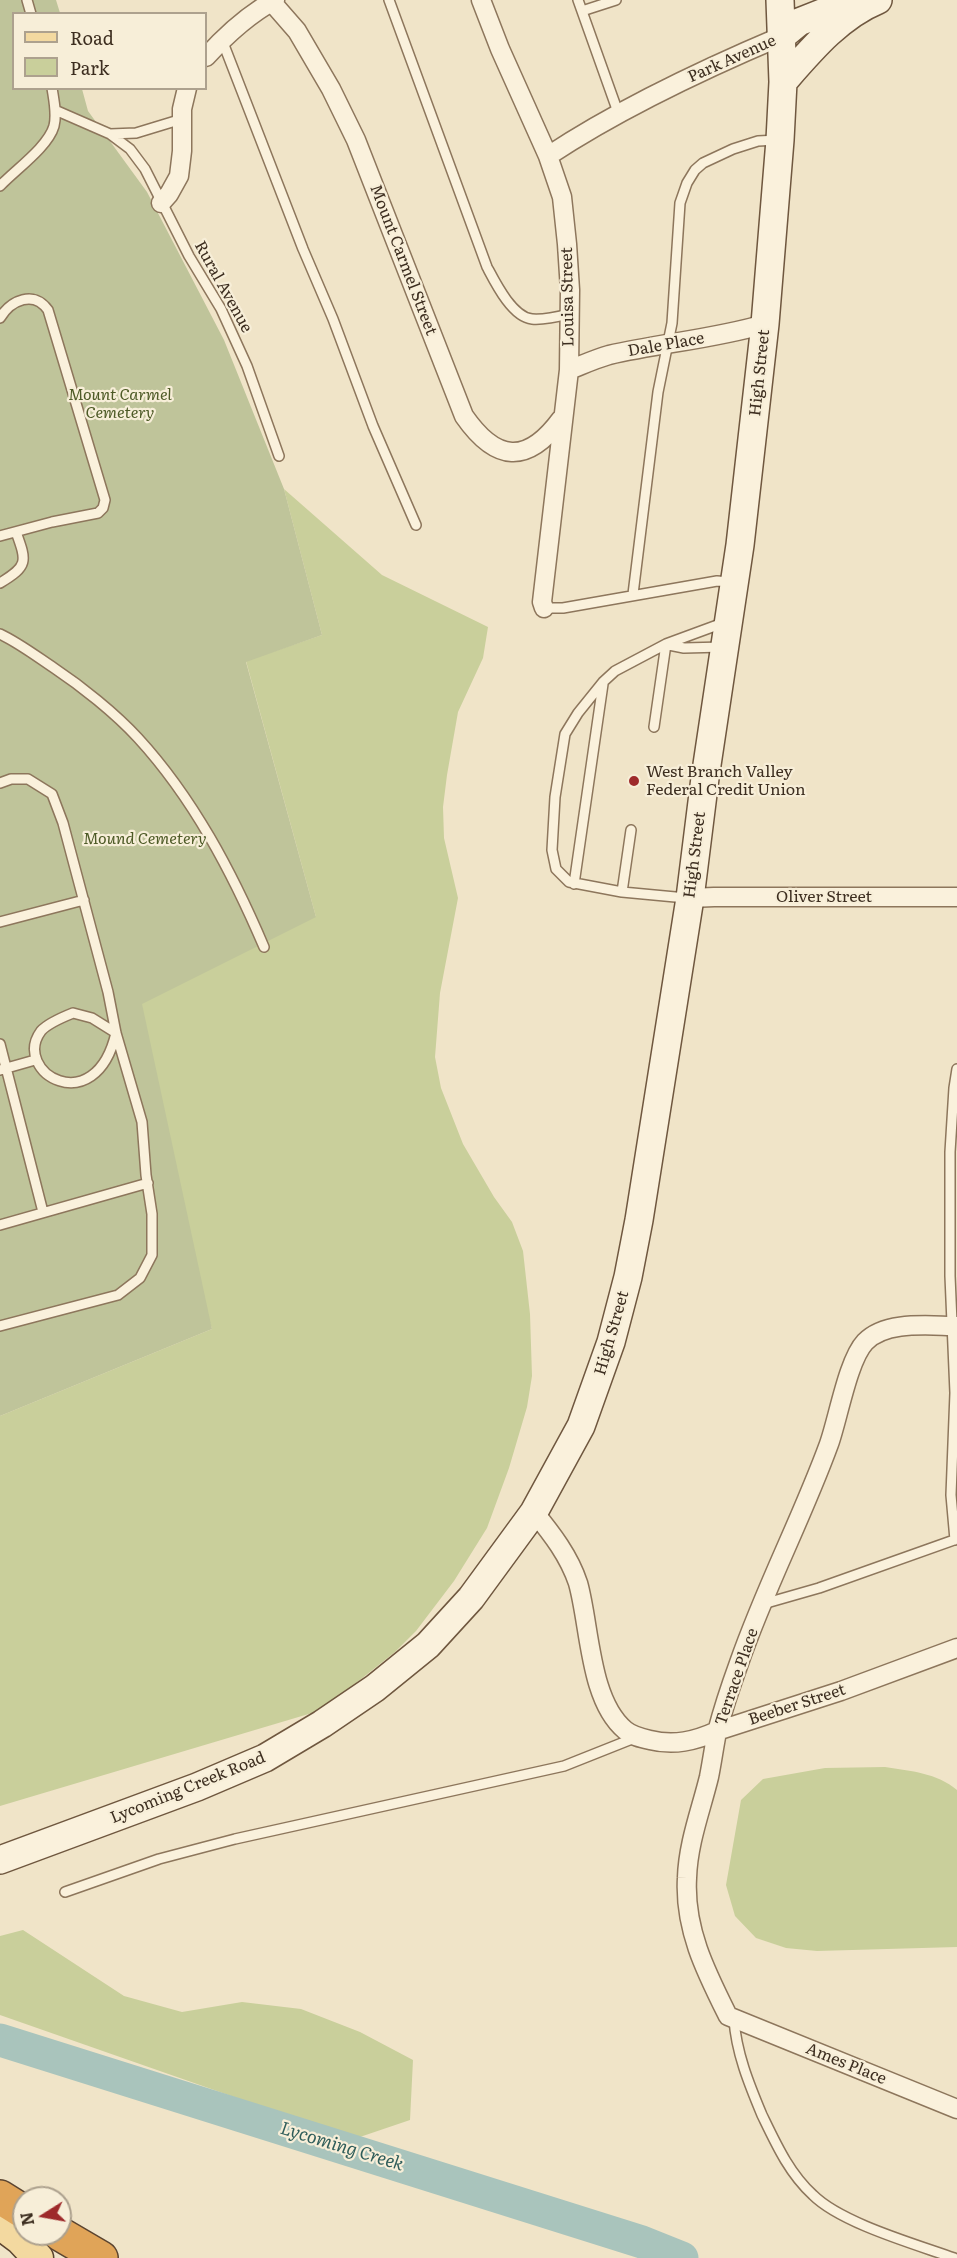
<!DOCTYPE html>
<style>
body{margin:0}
#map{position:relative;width:957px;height:2258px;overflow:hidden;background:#f0e4c8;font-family:Literata,serif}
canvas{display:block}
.legend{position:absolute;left:12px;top:12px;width:195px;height:78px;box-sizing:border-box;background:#f7eed8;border:2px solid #ada18e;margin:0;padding:8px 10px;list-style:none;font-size:18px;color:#3d2e20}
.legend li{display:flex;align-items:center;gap:12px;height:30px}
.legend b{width:30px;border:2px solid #ada18e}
.north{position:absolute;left:12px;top:2186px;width:60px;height:60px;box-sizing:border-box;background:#f7eed8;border:2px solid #ada18e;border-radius:50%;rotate:259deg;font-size:16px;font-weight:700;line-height:24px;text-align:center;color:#3d2e20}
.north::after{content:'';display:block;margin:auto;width:21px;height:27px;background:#9e2a2b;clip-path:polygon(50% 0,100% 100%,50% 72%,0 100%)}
</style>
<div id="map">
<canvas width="957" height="2258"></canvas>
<ul class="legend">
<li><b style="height:8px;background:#f3d9a0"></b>Road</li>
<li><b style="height:16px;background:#c9cf9b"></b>Park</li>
</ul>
<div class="north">N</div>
</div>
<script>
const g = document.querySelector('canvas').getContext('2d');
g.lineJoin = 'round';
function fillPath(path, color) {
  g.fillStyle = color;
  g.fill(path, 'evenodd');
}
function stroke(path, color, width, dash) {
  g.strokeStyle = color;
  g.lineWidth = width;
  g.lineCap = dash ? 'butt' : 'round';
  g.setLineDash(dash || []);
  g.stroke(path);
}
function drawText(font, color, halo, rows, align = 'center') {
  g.font = font + ' Literata,serif';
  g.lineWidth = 4.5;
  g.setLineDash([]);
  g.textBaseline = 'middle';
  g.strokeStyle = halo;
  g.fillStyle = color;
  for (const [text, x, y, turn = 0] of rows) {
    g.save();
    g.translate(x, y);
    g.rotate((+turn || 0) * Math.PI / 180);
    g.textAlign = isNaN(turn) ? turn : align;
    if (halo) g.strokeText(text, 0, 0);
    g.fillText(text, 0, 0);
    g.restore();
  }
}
fillPath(new Path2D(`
 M284 489 382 575 488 627 483 658 458 712 447 775 443 807 444 838 458 898 440 993 435 1057 441 1088 463 1144 494 1197 512 1222 523 1251 530 1314 532 1376 527 1407 509 1468 487 1528 454 1581 416 1631 395 1652 322 1710 0 1806V1416L212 1329 0 642 316 917 246 661 322 635Z
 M885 1767C911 1771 937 1773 957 1790V1947L817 1951 786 1948 756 1938 735 1916 726 1885 741 1800 763 1779 825 1768Z
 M23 1930 124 1996 182 2012 242 2002 301 2009 360 2032 413 2060 410 2120 354 2139 0 2015V1936Z`), '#c9cf9b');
fillPath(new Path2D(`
 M0 0H56L60 13 14 14V88L82 89 88 111 147 192 224 340 284 489 322 635 246 662 316 917 142 1004 212 1329 0 1416Z`), '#bfc49a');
stroke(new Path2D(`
 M0 2040 642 2242 682 2258`), '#a9c4bc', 33);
const lane = new Path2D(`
 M27 0 31 14
 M389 0 487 267C495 282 512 317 532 319 544 320 557 317 569 314
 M578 0 619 115
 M582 11 616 0
 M222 40 303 249 333 319 373 426 416 525
 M55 110 110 134 130 149 145 169 189 256 221 309 247 366 279 456
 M110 134 136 133 182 119
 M0 186C15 170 48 147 54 126 57 114 54 101 52 88
 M0 318C11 300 34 290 48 310L105 500 103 508 98 513 52 522 0 536
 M0 583C28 566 27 562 16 532
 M633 594 658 392 672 323 680 203 687 183 695 170 703 163 733 149 758 141 778 140
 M544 608H563L717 581 731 582
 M0 634C19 643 36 656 54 668 81 686 115 713 138 738 193 798 232 872 264 947
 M669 645 684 648 723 647
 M654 727 666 644
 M0 783 11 779H28L52 794 63 823 108 992 116 1033 142 1122 146 1175 152 1214V1255L140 1278 118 1295 0 1326
 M574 884 603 684
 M622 892 631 830
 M686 898 622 892 569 882 556 869 552 850 555 797 565 734 578 713 603 682 615 671 666 644 723 623
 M0 922 84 900
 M73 1013 92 1018 116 1033C95 1122 11 1072 41 1031 48 1023 63 1017 73 1013Z
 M0 1044 43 1212
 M0 1070 35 1060
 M0 1225 148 1183
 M955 1540 951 1495 955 1393 950 1276V1152L954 1088 957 1069
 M763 1604 819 1588 957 1539
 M65 1892 159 1859 235 1839 564 1766 637 1737
 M734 2019C736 2052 749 2084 762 2115 776 2144 789 2173 813 2195 841 2223 915 2244 954 2258`);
const street = new Path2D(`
 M270 0 297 31 331 89 356 140 464 416C496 462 527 465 561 419
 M481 0 500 49 548 156 562 197 567 244 570 290 569 370 542 602 544 608
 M206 57C226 35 249 14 275 0
 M548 156C619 109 704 69 782 36
 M161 203 169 194 179 176 182 151V109L187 88
 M569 370C582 365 595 359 609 355 661 343 714 339 765 324
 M690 898 714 897H957
 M957 1326C930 1326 886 1320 865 1342 848 1360 838 1419 829 1444 802 1518 765 1588 739 1663 731 1685 723 1709 717 1732 714 1747 712 1762 709 1777 701 1810 688 1843 687 1878 684 1929 706 1972 728 2016L957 2109
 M534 1512C552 1534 569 1556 578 1583 590 1625 589 1700 625 1730 632 1736 641 1738 650 1740 674 1746 695 1741 717 1731L841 1691 957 1648`);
const secondary = new Path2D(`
 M782 36 799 22 847 3 861 7
 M783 82C810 51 839 16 878 0
 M0 1860 197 1787 265 1758 322 1724 375 1688 428 1645 471 1598 534 1512 581 1426 611 1342 628 1277 639 1220 690 898 705 778 740 545 765 324 780 140 783 82 780 0`);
const primary = new Path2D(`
 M0 2224 20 2239 38 2258`);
const highway = new Path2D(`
 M0 2197 24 2212
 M60 2234 101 2258`);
stroke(lane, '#8d765c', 12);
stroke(street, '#8d765c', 21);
stroke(secondary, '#6f573f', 30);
stroke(primary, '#5b4430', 33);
stroke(highway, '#5b4430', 36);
stroke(lane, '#faf1dc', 9);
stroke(street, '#faf1dc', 18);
stroke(secondary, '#faf1dc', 27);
stroke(primary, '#f3d9a0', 30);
stroke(highway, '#e0a458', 33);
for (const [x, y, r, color] of [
 [634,781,6,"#9e2a2b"]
]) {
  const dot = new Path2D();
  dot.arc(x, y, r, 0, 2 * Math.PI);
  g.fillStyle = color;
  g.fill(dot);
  stroke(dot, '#f7eed8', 2);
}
drawText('16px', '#3d2e20', '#f7eed8', [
 ["Park Avenue",732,59,-24],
 ["Mount Carmel Street",403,260,69],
 ["Rural Avenue",223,287,61],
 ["Louisa Street",568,297,-91],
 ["Dale Place",666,345,-10],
 ["High Street",760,373,-84],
 ["High Street",695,855,-83],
 ["Oliver Street",824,897],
 ["High Street",612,1333,-74],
 ["Terrace Place",737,1677,-71],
 ["Beeber Street",797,1705,-18],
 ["Lycoming Creek Road",188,1788,-22],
 ["Ames Place",846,2064,22]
]);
drawText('italic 16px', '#4d5a26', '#f7eed8', [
 ["Mount Carmel",120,395],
 ["Cemetery",120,413],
 ["Mound Cemetery",145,839]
]);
drawText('16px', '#3d2e20', '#f7eed8', [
 ["West Branch Valley",646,772],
 ["Federal Credit Union",646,790]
], 'left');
drawText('italic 18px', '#2f5d5a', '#f7eed8', [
 ["Lycoming Creek",342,2147,17]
]);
</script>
